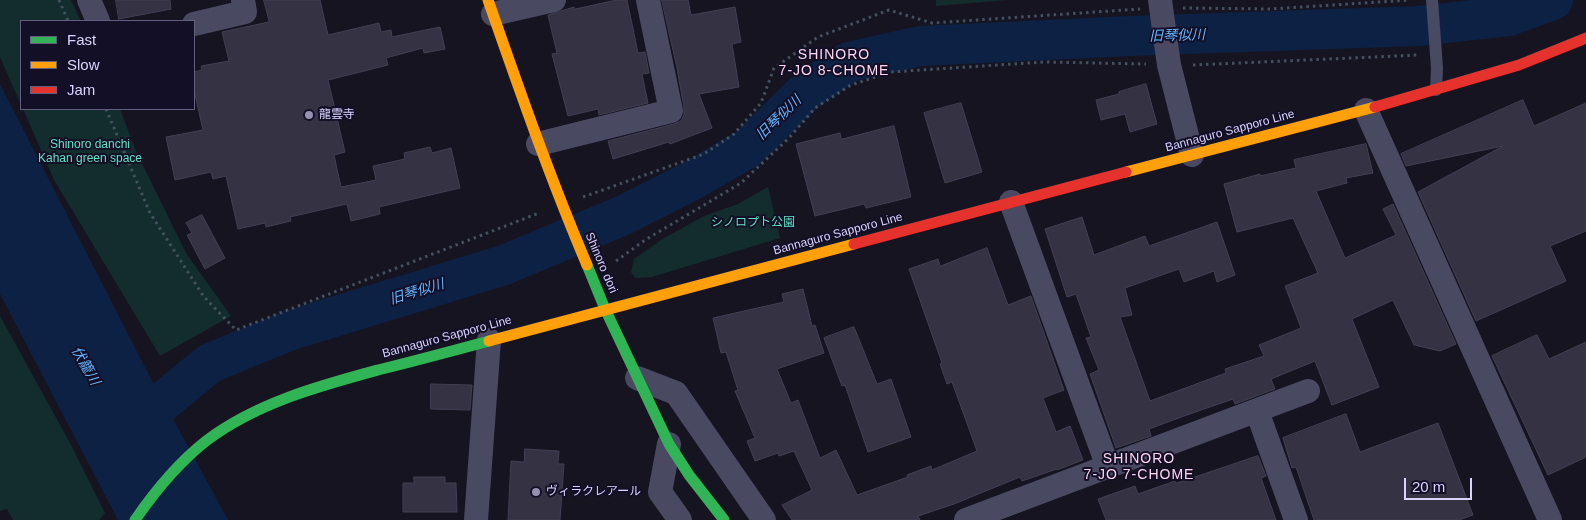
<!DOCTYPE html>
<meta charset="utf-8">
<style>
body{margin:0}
#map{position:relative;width:1586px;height:520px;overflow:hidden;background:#161421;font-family:Arial,sans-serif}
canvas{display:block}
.legend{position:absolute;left:20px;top:20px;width:175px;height:90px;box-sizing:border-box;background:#130f26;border:1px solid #625e7d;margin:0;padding:6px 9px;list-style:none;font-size:15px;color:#d9d4ff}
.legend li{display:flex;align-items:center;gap:10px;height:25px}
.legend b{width:25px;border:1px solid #625e7d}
.scale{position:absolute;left:1404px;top:478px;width:68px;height:22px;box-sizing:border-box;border:2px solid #d9d4ff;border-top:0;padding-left:6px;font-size:15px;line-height:18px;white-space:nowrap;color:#d9d4ff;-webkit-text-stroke:4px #130f26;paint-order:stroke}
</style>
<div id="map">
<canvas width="1586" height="520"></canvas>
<ul class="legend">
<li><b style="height:6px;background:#30b455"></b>Fast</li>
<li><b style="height:6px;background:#ff9f0a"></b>Slow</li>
<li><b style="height:6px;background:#e5322d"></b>Jam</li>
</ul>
<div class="scale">20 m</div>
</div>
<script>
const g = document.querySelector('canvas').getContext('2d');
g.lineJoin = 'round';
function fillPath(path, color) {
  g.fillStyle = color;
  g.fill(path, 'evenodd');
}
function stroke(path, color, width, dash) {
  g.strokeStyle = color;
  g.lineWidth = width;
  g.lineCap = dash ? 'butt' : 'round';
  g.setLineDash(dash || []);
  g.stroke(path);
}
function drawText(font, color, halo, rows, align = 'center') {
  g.font = font + ' Arial,"Noto Sans JP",sans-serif';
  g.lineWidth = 4;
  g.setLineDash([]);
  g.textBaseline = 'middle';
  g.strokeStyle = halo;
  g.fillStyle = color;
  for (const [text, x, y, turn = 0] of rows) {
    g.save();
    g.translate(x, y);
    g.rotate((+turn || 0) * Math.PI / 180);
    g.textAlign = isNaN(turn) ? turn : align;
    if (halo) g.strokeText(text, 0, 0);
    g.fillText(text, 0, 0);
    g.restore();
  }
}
fillPath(new Path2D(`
 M0 0H71L81 21H21V105L0 57Z
 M936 0H1007L936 6Z
 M23 109H120L136 151 186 253 231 316 160 356 54 180Z
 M768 187 780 238 652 277 635 278 631 272 634 259 664 238 704 216 738 204Z
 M0 316 70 443 105 513 99 520H13L7 509 0 511Z`), '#132c2d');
fillPath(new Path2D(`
 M0 84 149 375 228 520H118L0 294Z`), '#0d2144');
stroke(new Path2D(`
 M127 442 159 405 210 363 291 330 504 265 624 215 693 180 748 148 805 92 849 62 920 46 1130 36 1418 26 1509 16 1553 0`), '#0d2144', 40);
const building = new Path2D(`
 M116 0H170L171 9 119 19Z
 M264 0H320L328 35 379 23 381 32 391 30 392 37 440 27 445 49 424 53 423 48 386 58 388 65 328 80 345 152 334 155 341 187 376 180 373 166 405 159 404 153 430 147 432 153 451 148 460 188 379 207 380 214 351 221 347 204 290 217 291 221 266 227 265 223 238 229 226 176 213 179 211 172 175 180 166 137 203 130 194 90V72L202 70 201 66 229 61 222 32 269 22Z
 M617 0H627L638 53 645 52 649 73 642 74 648 103 599 115 598 109 568 116 552 54 557 53 548 15 574 7V9Z
 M662 0H688L691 15 735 7 741 42 732 44 739 87 699 94 712 128 670 144 669 142 613 159 608 141 674 124 681 121 684 115V108L677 68Z
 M1146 84 1157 124 1130 132 1125 114 1101 120 1096 100 1119 94V92Z
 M1523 100 1534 126 1586 103V231L1550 246 1566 281 1476 321 1418 192 1503 146 1406 166 1401 154Z
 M961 103 982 172 945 183 924 113Z
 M894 126 911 197 866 208 864 204 815 216 796 144 840 133 841 139Z
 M1366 144 1373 173 1346 178 1347 183 1316 191 1345 258 1396 235 1383 209 1393 204 1456 344 1440 351 1414 345 1393 300 1352 319 1379 387 1332 405 1315 361 1271 379 1275 389 1235 404 1233 399 1184 416 1149 429 1151 436 1116 448 1090 374 1099 370 1086 338 1091 337 1076 294 1067 297 1045 229 1082 217 1094 255 1145 236 1149 246 1217 222 1235 275 1217 282 1214 271 1184 282 1179 269 1125 288 1132 315 1120 317 1150 401 1226 373 1225 369 1264 356 1259 345 1301 328 1285 286 1318 273 1293 218 1237 232 1224 184 1260 174V176L1296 168 1294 160Z
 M202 215 225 258 205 269 187 235 192 233 186 223Z
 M987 248 1008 305 1031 296 1064 390 1043 398 1056 432 1070 426 1083 460 1057 470V469L1022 481 1020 477 954 504 918 516 920 520H792L782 505 812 490 794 451 779 456 778 453 755 461 747 441 755 438 735 391 738 390 726 352 721 353 713 318 784 302 782 294 803 289 812 326 815 325 824 353 777 369 791 403 798 400 820 458 836 450 857 495 908 477 907 475 931 466 932 470 977 451 952 382 947 384 940 364 942 363 909 269 938 259 940 266Z
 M854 327 877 384 891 379 911 437 868 452 845 385 842 386 824 338Z
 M1537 335 1549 359 1586 342V457L1548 475 1492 356Z
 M431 384 472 385 470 410 431 409Z
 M1346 414 1360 452 1438 423 1473 515 1459 520H1314L1296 467 1292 468 1283 438Z
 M525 449 559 451 558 464H564L560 520H508L511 461 524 462Z
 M1258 456 1266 476 1261 478 1276 520H1106L1098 499 1135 486 1138 494 1175 481 1176 483Z
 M414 477H445V483H456L457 512H403V483H414Z`);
fillPath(building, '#343243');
stroke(building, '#433f54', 1);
stroke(new Path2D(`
 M59 0 68 21
 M1183 8 1270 9 1410 0
 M1193 65 1419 55
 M106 109 150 213 204 297 236 330 539 213
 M583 197 704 154 734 134 761 103 774 68 818 37 889 10 932 23 1140 9
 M616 261 645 240 741 183 789 138 815 108 851 85 891 72 1044 62 1146 64`), '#44505f', 3, [2.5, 4]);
stroke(new Path2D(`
 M1432 0 1437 68 1436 90`), '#4a4962', 12);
stroke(new Path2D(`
 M89 0 98 21
 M1160 0 1169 65 1192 155
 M493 14 554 0
 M194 24 245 12 243 0
 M1366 110 1550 520
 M538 144 671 111 648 0
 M1011 202 1108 467
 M637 378 676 393 764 520
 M1257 411 1296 520
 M669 444 660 492 680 520
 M476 520 489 340
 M966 520 1308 391`), '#4a4962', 24);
stroke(new Path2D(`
 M587 265 605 309 669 444 689 475 724 520
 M135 520C155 491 178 463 206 441 256 403 319 386 378 370 415 361 452 351 489 341`), '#30b455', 11);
stroke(new Path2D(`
 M488 0C519 89 550 178 587 265
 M1126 172 1375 107
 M489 341 854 244`), '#ff9f0a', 11);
stroke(new Path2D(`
 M1375 107 1519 65 1586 38
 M854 244 1126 172`), '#e5322d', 11);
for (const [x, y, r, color] of [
 [309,115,5,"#9591b1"],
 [536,492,5,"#9591b1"]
]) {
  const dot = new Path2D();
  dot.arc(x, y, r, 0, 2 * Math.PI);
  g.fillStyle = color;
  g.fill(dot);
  stroke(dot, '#130f26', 2);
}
drawText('12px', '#d9d4ff', '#130f26', [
 ["龍雲寺",319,115],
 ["ヴィラクレアール",546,492]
], 'left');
drawText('12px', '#d9d4ff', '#130f26', [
 ["Bannaguro Sapporo Line",1230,131,-15],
 ["Bannaguro Sapporo Line",838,234,-15],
 ["Shinoro dori",601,263,67],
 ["Bannaguro Sapporo Line",447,337,-15]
]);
drawText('12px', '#5fe0c0', '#130f26', [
 ["Shinoro danchi",90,145],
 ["Kahan green space",90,159],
 ["シノロプト公園",753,223]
]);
drawText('italic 14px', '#62b6ff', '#130f26', [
 ["旧琴似川",1177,36,-2],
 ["旧琴似川",779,118,-44],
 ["旧琴似川",417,292,-17],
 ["伏籠川",85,366,60]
]);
g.letterSpacing = '1px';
drawText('14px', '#ffd6f0', '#130f26', [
 ["SHINORO",834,55],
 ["7-JO 8-CHOME",834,71],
 ["SHINORO",1139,459],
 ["7-JO 7-CHOME",1139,475]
]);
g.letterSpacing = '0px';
</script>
